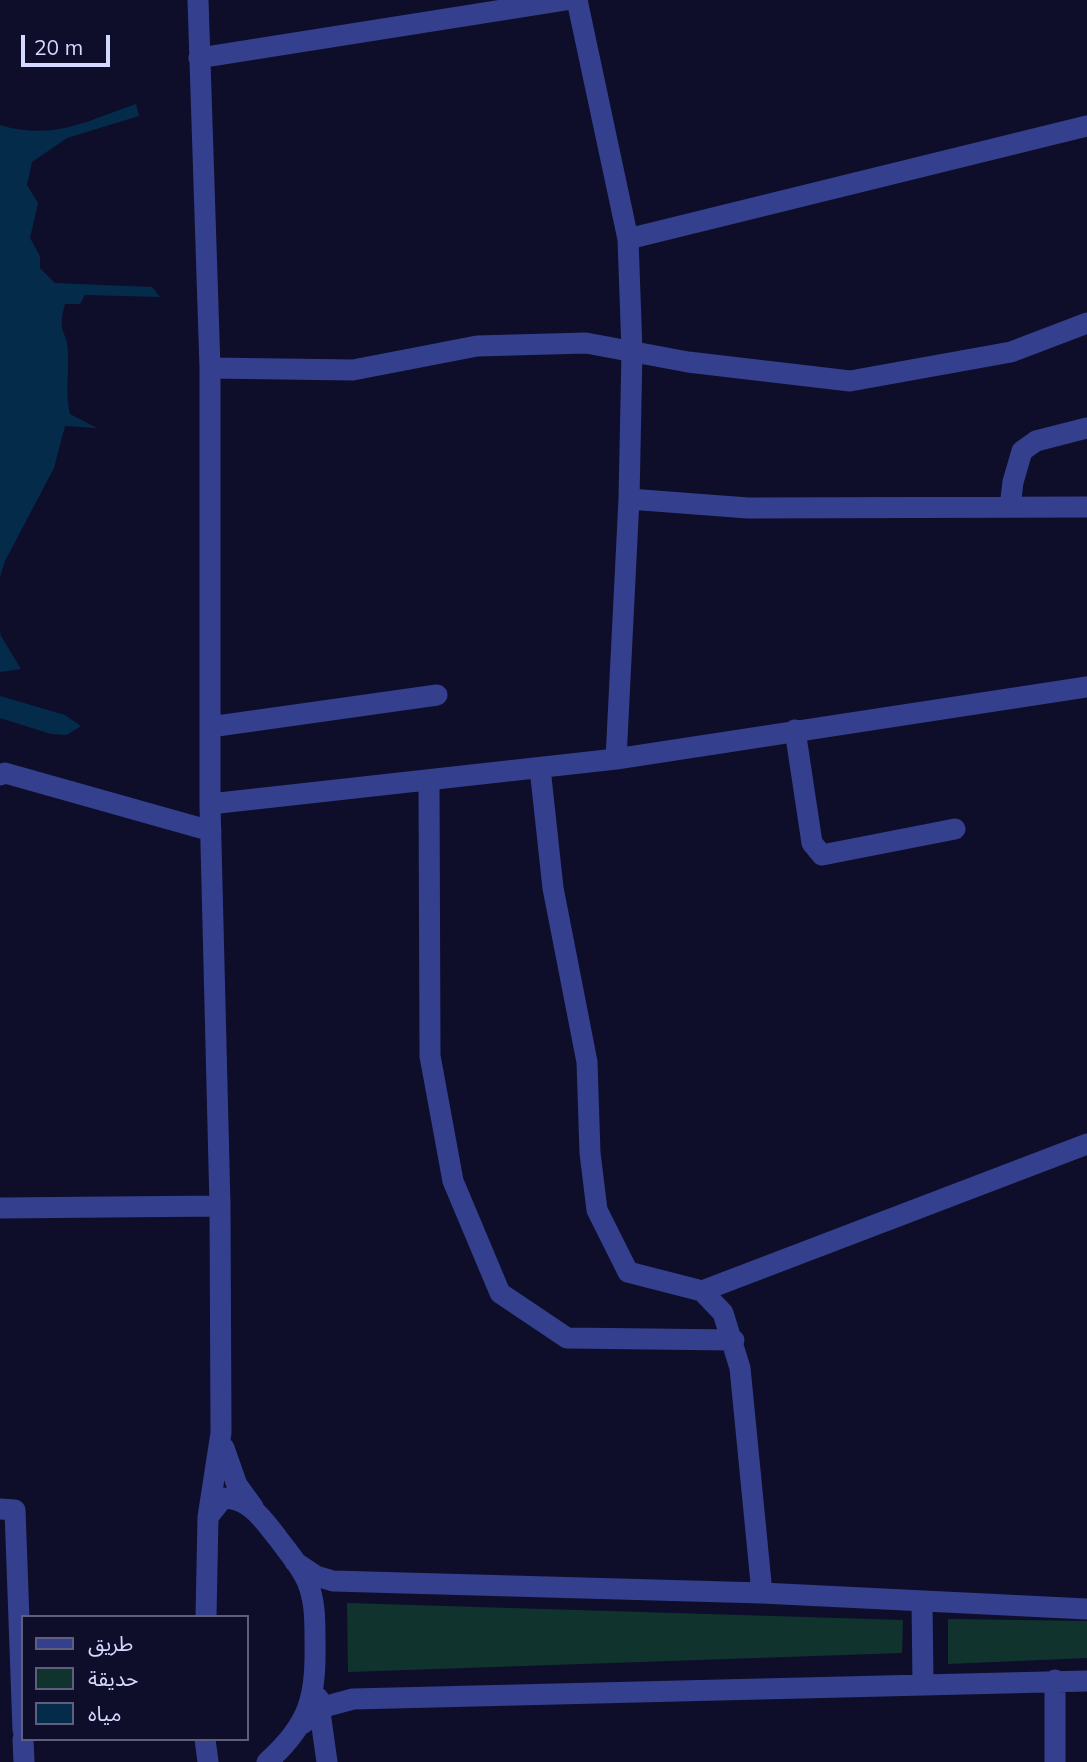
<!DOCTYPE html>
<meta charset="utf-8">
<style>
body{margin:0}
#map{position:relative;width:1087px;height:1762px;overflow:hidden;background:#0e0e2a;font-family:Mulish,"Noto Sans Arabic",sans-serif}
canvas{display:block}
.legend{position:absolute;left:21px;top:1615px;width:228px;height:126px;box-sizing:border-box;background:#0e0e2a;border:2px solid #5e5f7f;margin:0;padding:9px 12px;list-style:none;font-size:21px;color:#d6d9ff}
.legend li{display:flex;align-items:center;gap:14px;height:35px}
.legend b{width:35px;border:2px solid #5e5f7f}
.scale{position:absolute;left:21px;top:35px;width:89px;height:32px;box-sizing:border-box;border:4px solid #d6d9ff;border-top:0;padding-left:9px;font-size:21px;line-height:24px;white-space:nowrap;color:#d6d9ff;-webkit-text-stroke:5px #0e0e2a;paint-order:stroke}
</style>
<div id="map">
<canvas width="1087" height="1762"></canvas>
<ul class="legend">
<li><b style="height:9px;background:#34408d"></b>طريق</li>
<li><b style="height:19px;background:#10342d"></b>حديقة</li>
<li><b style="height:19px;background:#052b4b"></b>مياه</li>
</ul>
<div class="scale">20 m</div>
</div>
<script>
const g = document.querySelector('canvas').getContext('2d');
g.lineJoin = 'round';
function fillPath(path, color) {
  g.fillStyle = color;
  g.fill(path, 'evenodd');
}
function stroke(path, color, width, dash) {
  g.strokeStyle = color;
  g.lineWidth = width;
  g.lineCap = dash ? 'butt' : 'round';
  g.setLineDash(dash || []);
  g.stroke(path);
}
fillPath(new Path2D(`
 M347 1603 903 1620 902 1653 348 1672Z
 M948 1619 1087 1621V1658L948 1664Z`), '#10342d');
fillPath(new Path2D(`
 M136 104 139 116 67 138 32 162 27 185 38 203 30 238 40 256V268L55 283 152 287 160 297 85 295 80 304H65C56 335 68 330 68 353 69 377 65 388 70 414L97 428 65 426 54 468 5 561 0 577V125C53 141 86 121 136 104Z
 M0 630 1 636 21 669 0 672Z
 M0 696 65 715 81 726 67 735 51 734 0 718Z`), '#052b4b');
stroke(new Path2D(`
 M198 0 210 368V804L220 1206 221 1433 208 1517
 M577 0 628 239 632 351 629 499 616 759
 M199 58 566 0
 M628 239 1087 126
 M210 368 353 370 477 346 586 343 688 362 850 381 1011 352 1087 323
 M629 499 748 508 1087 507
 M1010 507 1013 482 1022 451 1036 441 1087 428
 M210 727 437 695
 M795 730 812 843 822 855 955 829
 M540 768 553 888 587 1062 590 1153 597 1210 628 1272 702 1291 723 1313 740 1368 762 1593
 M0 775 5 773 211 831
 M429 780 430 1056 453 1181 500 1293 567 1338 734 1340
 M210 804 616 759 1087 687
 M0 1208 220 1206
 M702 1291 1087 1144
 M224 1448 237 1485 253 1507
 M0 1509 15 1510 23 1730
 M295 1562 316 1576 333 1581 762 1593 1087 1609
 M922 1601 923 1683
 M206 1617 208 1517 223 1498C249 1498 262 1518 277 1537 287 1551 300 1565 307 1581 315 1600 315 1619 315 1639 316 1696 311 1723 267 1762
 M318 1698 327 1762
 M302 1724 327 1706 353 1699 1087 1681
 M23 1739 24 1762
 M205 1739 208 1762
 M1055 1762V1680`), '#34408d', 21);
</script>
